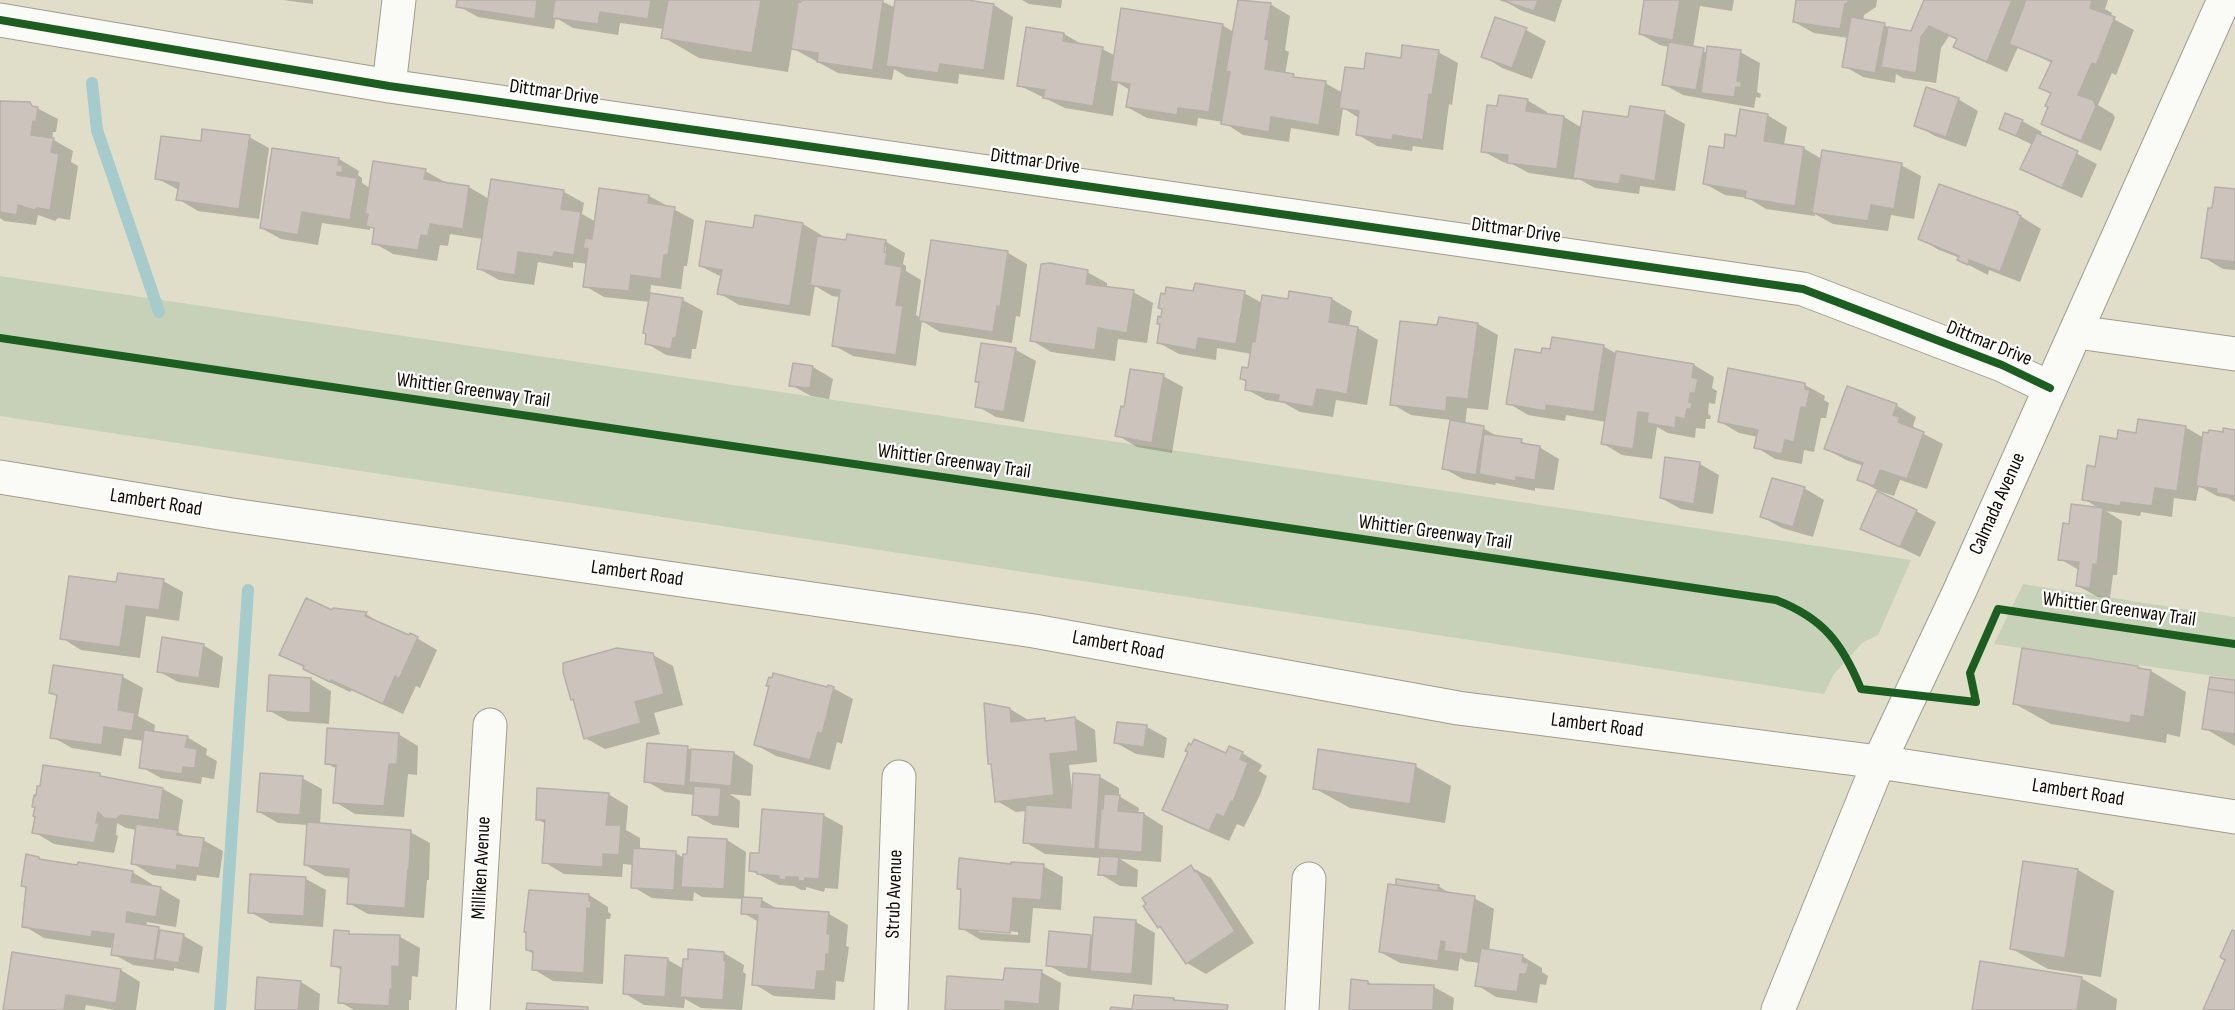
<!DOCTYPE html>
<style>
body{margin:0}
canvas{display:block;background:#e0ddc9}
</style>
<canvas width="2235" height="1010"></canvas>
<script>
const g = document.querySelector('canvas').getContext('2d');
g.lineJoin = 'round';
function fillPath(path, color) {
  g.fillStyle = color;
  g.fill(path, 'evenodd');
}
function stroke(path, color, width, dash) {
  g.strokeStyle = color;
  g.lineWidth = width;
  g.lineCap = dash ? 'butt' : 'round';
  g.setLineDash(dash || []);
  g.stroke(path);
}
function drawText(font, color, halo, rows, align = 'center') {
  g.font = font + ' "Sofia Sans Condensed",sans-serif';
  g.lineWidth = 4.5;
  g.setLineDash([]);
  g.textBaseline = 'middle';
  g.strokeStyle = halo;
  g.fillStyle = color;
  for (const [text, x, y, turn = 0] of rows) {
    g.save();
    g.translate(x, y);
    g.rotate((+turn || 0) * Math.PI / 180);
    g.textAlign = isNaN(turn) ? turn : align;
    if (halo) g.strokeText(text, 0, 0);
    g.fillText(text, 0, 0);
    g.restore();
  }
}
fillPath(new Path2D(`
 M0 276 1911 560 1878 635 1862 643 1834 674 1824 694 0 416Z
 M2023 584 2235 617V679L1994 644Z`), '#c7d1b8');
fillPath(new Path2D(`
 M283 0H313V4Z
 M459 0H800L799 3 802 5 803 0H879L896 8 897 0H957L994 5 1013 17 1004 80 959 74 958 84 907 77 894 69 892 80 838 73 792 48 788 72 699 58 663 37 664 29 620 23 618 35 573 28 556 18 554 29 478 17 458 6Z
 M1022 0H1062L1061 8 1029 4Z
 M1239 0 1270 4 1290 16 1285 50 1289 52 1285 74 1300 79 1325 83 1343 93 1365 71 1402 60 1438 52 1458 63 1452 105 1449 104 1443 150 1413 146 1412 151 1377 146 1357 134 1359 118 1343 108 1339 136 1291 128 1289 142 1243 135 1223 122 1198 118 1197 126 1147 118 1127 107 1130 90 1118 83 1113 116 1065 108 1018 85 1064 34 1083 45 1102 49 1116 56 1222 25 1234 32Z
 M1503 0H1562L1555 22 1522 11Z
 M1646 0H1734L1732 11 1700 6 1693 48 1708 53 1740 52 1760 63 1757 92 1761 94 1760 98 1756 97 1754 108 1683 95 1663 84 1669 47 1660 45 1640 34Z
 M1798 0H1877L1876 7 1864 15 1863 21 1884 25 1893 30 1912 33 1926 0H2108L2105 9 2112 13 2110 17 2134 30 2116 75 2112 73 2098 105 2113 114 2115 118 2101 151 2063 135 2043 123 2052 94 2041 88 2052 63 2018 47 2007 72 1975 58 1955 47 1958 40 1949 36 1941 48 1936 83 1903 78 1896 74 1895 83 1863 77 1844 66 1848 38 1814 33 1794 22Z
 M1496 19 1526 30 1546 41 1532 79 1502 68 1483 56Z
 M1958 99 1978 111 1966 147 1935 136 1916 125Z
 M1527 100 1547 112V115L1564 117 1582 128 1629 119 1631 108 1665 113 1685 124 1675 191 1640 186 1639 194 1595 188 1577 178V180L1529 173 1512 164 1503 162 1483 151 1498 108Z
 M0 102 29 104 58 119 56 132H53L52 139 73 151 71 162 78 166 70 220 58 218 55 221 38 215 36 225 4 221 0 218Z
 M1767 115 1787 127 1784 145 1803 148 1822 159 1901 165 1921 176 1914 219 1891 215 1888 231 1833 224 1815 214V216L1766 209 1748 198 1725 195 1705 184 1725 150 1737 138Z
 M2022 121 2042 132 2040 135 2097 164 2082 198 2042 180 2022 169 2033 145 2000 129Z
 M249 137 269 148 259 219 198 211 178 199 179 190 156 178 202 143Z
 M273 149 339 159 359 171 358 175 362 178V183L370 188 425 171 445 182V184L469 187 489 199 492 181 564 192 584 203 582 214 596 222 649 196 694 220 687 266H684L681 289 651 285 650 294 683 300 703 311 696 349H692L691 359 666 355 646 343 650 302 604 297 585 286 588 264 573 262V268L538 262 534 285 499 280 479 269 483 239 450 234 448 246 440 245 437 261 393 254 374 243 375 230 370 227V230L322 223 318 245 281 239 261 228Z
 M2235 191V270L2223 269 2203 257 2213 209Z
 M2017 214 2041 229 2020 282 1989 270 1988 275 1959 260 1960 258 1939 250 1920 239Z
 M756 217 803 224 823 236 822 238 848 242 885 241 905 253 903 264 906 266V271L921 280 916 315 921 318 1008 253 1027 264 1020 317 1016 316 1012 343 940 332 922 321 916 366 853 356 833 345 840 297 832 296 815 286 810 316 739 305 719 293 722 277 700 266 754 230ZM883 247H886L884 260Z
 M1087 272 1107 283V288L1133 292 1153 303 1147 343 1118 339 1115 361 1051 352 1031 340Z
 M1194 293H1244L1262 303 1289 301 1290 293 1332 299 1352 311 1349 327 1358 328 1378 340 1367 405 1336 400 1333 417 1300 412 1284 403 1266 400 1246 389 1247 382 1241 379 1249 370 1252 354 1217 348 1216 360 1179 354 1159 343 1162 319Z
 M1440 319 1478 324 1498 335 1488 410 1467 408 1465 425 1483 428 1500 438 1521 441 1531 446 1539 447 1559 459 1554 490 1535 488V491L1496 483 1495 485 1463 479 1443 468 1451 420 1411 415 1392 404 1439 327Z
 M983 345 1016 350 1036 361 1024 422 996 417 977 406 980 383 977 381Z
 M1603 346 1617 354 1694 365 1714 377 1712 388 1717 391 1715 404 1709 403 1708 414 1711 416 1710 419H1706L1705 429 1696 428 1695 438 1668 433 1657 427 1652 459 1622 455 1602 443 1606 422 1566 415 1565 421 1528 415 1508 403 1542 355Z
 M813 367 833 379 829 399 811 396 791 385Z
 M1163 376 1183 387 1172 453 1137 447 1117 435 1125 409Z
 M1805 385 1825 396 1824 400 1829 403 1826 418H1821L1814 452 1804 450 1802 464 1775 459 1756 447 1758 437 1739 433 1719 421Z
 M1896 405 1916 417 1913 426 1918 431 1943 444 1927 489 1900 480 1894 496 1879 491 1859 480 1864 466 1846 460 1826 449Z
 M2185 427 2204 438 2235 431V502L2228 498 2217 496 2199 486 2196 501 2174 498 2172 517 2141 512 2140 516 2106 511 2122 521 2117 575H2113L2110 598 2098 597 2078 586 2079 570 2060 559 2070 526 2100 509 2084 499 2096 468 2118 441Z
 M1700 464 1719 475 1713 514 1681 509 1661 498Z
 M1804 488 1824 500 1813 537 1782 528 1762 517Z
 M1916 511 1936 522 1920 557 1862 529Z
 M163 581 183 592 179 621 146 616 140 658 81 650 62 638 117 584Z
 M334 609 366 614 385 626 417 638 437 650 420 688 416 686 403 714 352 690 350 692 325 680 281 654Z
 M203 645 223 657 219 688 178 682 158 671Z
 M653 655 673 666 683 705 654 713 660 734 605 749 585 738 575 700 572 699Z
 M55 667 123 677 143 688 138 716 155 725 154 733 187 737 207 749 206 755 217 761 214 779 202 777 201 784 161 778 141 767 144 741 124 738 121 756 72 748 52 737 58 697 51 693Z
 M2138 667 2151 671 2186 692 2180 737 2167 734 2166 743 2051 724 2015 704Z
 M311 679 331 691 329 724 288 721 268 710Z
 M2235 682V746L2204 728Z
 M833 688 853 699 842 744 837 742 830 770 776 756 756 745 828 689Z
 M1010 709 1030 721 1045 720 1049 722 1075 718 1095 730 1097 762 1069 765 1072 792 1100 777 1119 788V796L1139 808 1138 814H1144L1163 826 1161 862 1120 859 1138 870 1137 887 1120 886 1100 874 1101 858 1045 854 1025 842 1027 811 1016 812 997 801Z
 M1118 723 1147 727 1167 738 1164 758 1136 754 1116 743Z
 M398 734 418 746 417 775 408 774 404 817 355 814 335 802 337 769 326 763Z
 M687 748 692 750 734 753 753 765 751 796 730 794 740 801 739 828 713 825 693 814 695 795 665 792 646 781Z
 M1242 753 1262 765 1259 771 1267 776 1260 795 1244 827 1237 824 1229 841 1184 821 1164 810 1227 755Z
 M1415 766 1451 786 1445 823 1350 808 1314 788Z
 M100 775 107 779 163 789 183 800 178 832 188 838 203 840 223 851 219 878 197 875 196 881 152 875 132 863 137 830 126 828 117 823 116 835 118 836 114 853 54 844 34 832Z
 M302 778 322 789 320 825 410 832 430 843 429 880H427L424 918 368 914 348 903 350 878 325 876 305 865 308 825 278 823 259 812Z
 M608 794 628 806 626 830 640 838V850L676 853 684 858 727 840 746 852 744 898 762 900 779 910 829 914 848 925 846 946 849 947 844 982 836 981 835 1000 774 996 754 984 759 922 743 913 744 899 702 897 694 892 693 901 652 898 633 887 634 865 623 864 622 877 564 874 544 862 546 824 537 819Z
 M823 815 843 826 838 889 825 888 824 892 806 887V890H801L794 886 779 885 750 870Z
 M39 858 45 862 132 872 152 884V887L160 888 180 900 176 927 147 922 146 926 184 936 203 947 199 973 174 968V971L133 965 113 954 115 940H113L111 948 44 938 24 926 27 888 23 885Z
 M2025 862 2078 870 2114 891 2101 977 2048 969 2012 949Z
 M1012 865 1043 866 1063 877 1061 910 1033 908 1030 943 981 940 961 928 962 891 958 889ZM979 929 1018 932V935L979 932Z
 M1191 867 1211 878 1254 943 1206 974 1187 963 1164 930 1159 927Z
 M306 879 326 890 323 927 270 923 250 912Z
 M1398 880 1438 886 1453 895 1474 898 1494 909 1489 951 1522 956 1542 968V972L1548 976 1546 985 1540 984 1537 1003 1496 997 1477 985 1480 963 1465 961 1460 958 1458 971 1400 963 1380 952Z
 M589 895 608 907V912L611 914 610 919H606L603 984 553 981 533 969 534 954 527 950Z
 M1136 922 1155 933 1152 985 1068 976 1048 965 1090 936 1094 938Z
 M348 933 352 935 400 937 420 948 418 977 412 976 411 1000H409V1010H354L340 1002 342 970 333 965Z
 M724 953 744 965 743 972 746 974 742 1010 701 1008 685 999 684 1008 644 1005 624 993 668 960 684 969Z
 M121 970 140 982 136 1010H115L86 1005 85 1010H4Z
 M1041 972 1061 983 1059 1010H947L1005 981Z
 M2081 978 2117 999 2116 1010H1974Z
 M301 982 320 994 319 1010H257Z
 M1368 982 1374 986 1434 987 1454 998 1453 1010H1351Z`), '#0003');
stroke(new Path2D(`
 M92 83 97 130 159 312
 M220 1010 248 590`), '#a6cbcd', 12);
const building = new Path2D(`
 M457 0H537L535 19 456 7Z
 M555 0H651L648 19 600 12 598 24 552 18Z
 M668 0H761L752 53 661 38Z
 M801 0H883L873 70 817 62 818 53 791 49 798 2H801Z
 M895 0H967L994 4 984 70 940 64 938 73 886 66Z
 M1238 0 1271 3 1265 39 1269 40 1265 69 1294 74 1293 77 1326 81 1319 125 1271 117 1269 132 1221 124 1230 72 1226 71Z
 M1501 0H1538L1534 11Z
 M1644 0H1680L1673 40 1639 34Z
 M1796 0H1851L1845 4 1840 29 1793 22Z
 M1924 0H2012L1987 62 1953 47 1957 39 1929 26 1921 37 1916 73 1881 67 1888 27 1911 31Z
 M2026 0H2092L2090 8 2115 17 2096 65 2092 63 2078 95 2093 100 2096 106 2081 141 2041 124 2048 107 2045 106 2051 93 2039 88 2052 61 2009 44Z
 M1121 8 1223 24 1209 112 1178 108 1177 115 1126 107 1130 84 1110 81Z
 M1495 17 1527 28 1512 68 1481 57Z
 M1851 17 1885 23 1875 73 1842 67Z
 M1026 27 1064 33 1063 41 1103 47 1093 106 1043 98 1045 90 1017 86Z
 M1669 42 1704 48 1696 90 1662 85Z
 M1402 45 1439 50 1432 95 1429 94 1423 140 1393 135 1392 140 1356 135 1359 111 1339 108 1345 67 1364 69 1366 53 1401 58Z
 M1707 46 1741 50 1737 81H1741V88L1736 87 1734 97 1701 93Z
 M1926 87 1959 98 1946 137 1914 126Z
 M1499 95 1528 99 1526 111 1564 116 1557 169 1507 163 1508 155 1481 152 1487 105 1497 106Z
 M0 101 30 102 32 106 38 107 36 122 33 121 31 135 54 138 51 152 59 154 50 210 37 208 34 210 18 205 17 215 0 212Z
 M1630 106 1665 111 1655 181 1621 175 1619 184 1573 178 1583 111 1628 117Z
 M1740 109 1768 114 1764 141 1804 147 1795 206 1745 198 1746 191 1703 184 1709 146 1724 148 1725 134 1736 136Z
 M2005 113 2023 120 2016 136 1999 129Z
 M202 129 250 135 239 209 176 200 179 183 155 179 161 136 201 141Z
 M2037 133 2078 151 2062 188 2020 169Z
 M272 148 339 158 338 165H343L342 173 337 172V175L357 178 350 220 302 212 298 235 260 228Z
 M1822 150 1902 163 1894 209 1871 205 1868 221 1812 213Z
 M373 161 426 169 424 179 469 186 463 229 430 224 428 236 421 235 418 250 372 244 374 228 366 226 368 214H365Z
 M491 179 564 190 561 209 581 212 574 255 554 252 553 257 518 252 515 275 477 269Z
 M1939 184 2018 212 2017 214 2021 216 2000 272 1969 260 1968 265 1957 260 1959 256 1918 239Z
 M2215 187 2235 189V262L2201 258 2208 208H2212Z
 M599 188 649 195 648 203 675 207 668 255H664L661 279 631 275 629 291 583 287 588 249 583 248 585 238 592 239Z
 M755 215 803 223 790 306 717 294 722 270 699 266 706 221 753 228Z
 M847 234 886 240 884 252 887 253 885 264 902 267 896 305 903 306 896 355 832 346 840 290 810 285 817 236 846 240Z
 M931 240 1008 251 1000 307 997 306 993 332 919 321Z
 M1050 263 1088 270 1086 284 1134 290 1127 333 1098 328 1095 350 1030 341 1041 264Z
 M1195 283 1245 291 1236 344 1198 338 1196 350 1157 343 1160 324H1157L1158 316 1161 317 1162 309 1158 308 1161 293 1165 294 1166 287 1193 291Z
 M1289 291 1332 298 1329 322 1358 327 1347 394 1317 389 1313 407 1278 401 1279 395 1245 390 1246 380 1240 379 1242 367 1248 368 1252 341 1255 342 1262 295 1288 299Z
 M650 293 683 298 676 338H673L671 349 645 344 646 334 643 333Z
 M1439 317 1478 323 1468 399 1447 397 1446 411 1390 405 1400 321 1437 325Z
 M1552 337 1604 345 1594 412 1546 405V411L1506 404 1515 349 1541 353 1542 348 1550 349Z
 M981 343 1016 348 1004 412 975 407 979 382H975Z
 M1616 351 1694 364 1692 377 1698 379 1695 393H1690L1689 402 1692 403 1691 409H1687L1685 419 1676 417 1675 428 1647 423 1648 413 1638 412 1633 449 1601 444Z
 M793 363 813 366 810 388 789 386Z
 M1728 368 1805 383V389L1810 390 1806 408 1801 407 1794 442 1785 440 1782 454 1754 448 1758 430 1718 422Z
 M1130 369 1164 374 1152 443 1115 436 1121 406 1124 407Z
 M1847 386 1897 404 1893 415 1900 417 1898 422 1924 432 1907 479 1880 470 1874 486 1857 480 1863 463 1824 449Z
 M2138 419 2186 426 2177 491 2155 488 2152 506 2121 502 2120 506 2082 500 2087 465 2095 467 2100 436 2117 439 2118 430 2136 433Z
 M1450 420 1484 426 1476 475 1442 469Z
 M2223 428 2235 430V496L2216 493 2217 489 2196 486 2203 432 2208 433 2209 430 2223 432Z
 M1484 434 1522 439 1521 443 1540 446 1535 480 1516 477 1515 481 1479 474Z
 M1665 457 1700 462 1694 504 1660 498Z
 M1772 478 1805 487 1793 527 1760 517Z
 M1877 491 1917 510 1900 547 1860 529Z
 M2071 504 2103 508 2097 565 2093 564 2090 588 2076 586 2079 562 2058 560 2063 523 2069 524Z
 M118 573 164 579 159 610 126 606 120 647 60 639 69 576 116 582Z
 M306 598 332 610 333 608 367 612 365 616 409 635 410 633 418 637 399 679 395 676 383 704 331 680 330 682 303 669 304 666 279 655Z
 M162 637 204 644 199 678 157 672Z
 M617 648 653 653 664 694 635 702 641 723 584 739 573 699 571 700 563 672V663Z
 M2022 648 2138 666V668L2151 670 2144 717 2131 715 2130 723 2013 704Z
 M53 665 123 675 118 710 135 713 132 731 104 727 102 745 50 738 57 695 49 693Z
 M773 673 827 687 828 685 834 687 822 734 818 732 810 760 754 745 769 686H766L769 677 772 678Z
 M269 675 311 678 310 713 267 711Z
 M2210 677 2235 680V693L2208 689Z
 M2208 689 2235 693V734L2202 729Z
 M984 703 1010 708 1011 722 1045 718V721L1075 717 1078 751 1050 754 1054 795 995 802 991 764H988Z
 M1117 722 1147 725 1144 747 1114 743Z
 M327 728 399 733 397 764H389L384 806 333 803 336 765 325 764Z
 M144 730 188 736 185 747 197 749 195 768 183 767 182 774 139 768Z
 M1194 739 1226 753 1229 746 1243 752 1240 759 1248 763 1233 802 1231 801 1224 817 1217 814 1209 831 1162 810 1188 752 1185 751 1189 743 1191 745Z
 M647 743 688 746 685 786 644 782Z
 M691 749 734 752 731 786 689 782Z
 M1318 749 1416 764 1410 804 1313 789Z
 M43 765 100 773V776L163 788 159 820 121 815 116 819 104 818 98 812 96 823H99L94 843 32 833 35 817 33 816 35 807H32L34 795 36 796 37 786H40Z
 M260 773 303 776 300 815 257 812Z
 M1073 773 1100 775 1095 849 1023 843 1026 805 1071 808Z
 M694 786 721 788 719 817 692 815Z
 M537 788 609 793 606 825H621L619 855 603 854V867L542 863 545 820H536Z
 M1104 794 1120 795 1118 811 1144 813 1142 852 1098 849 1101 809H1103Z
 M762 809 824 814 819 879 805 878 804 881H798V877H786V880L779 879V876L757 874V872L749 871 750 853H759Z
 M307 822 411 830 409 869H408L405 908 347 904 349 869 304 865Z
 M136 824 178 830 177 835 204 838 199 868 177 865 176 870 131 864Z
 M688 837 727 839 724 889 681 887 683 854H687Z
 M633 848 676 851 674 890 631 888Z
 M26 854 39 857V859L77 865 78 862 133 871 131 882 161 887 156 917 127 912 126 922 159 927 154 961 111 955 114 934 92 931 91 937 22 927 26 887 21 886Z
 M1100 856 1119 857 1117 876 1098 875Z
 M959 858 1011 864V862L1044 864 1041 900 1013 898 1010 933 959 929 961 889H957Z
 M2023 861 2078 869 2065 958 2010 949Z
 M1191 865 1195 872 1197 871 1235 931 1186 964 1160 926 1158 928 1143 906 1146 904 1142 898Z
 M250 874 306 877 304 916 248 913Z
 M1396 879 1439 885 1438 891 1396 885Z
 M1388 884 1475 896 1467 954 1444 951 1445 942 1441 941 1438 961 1379 952Z
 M529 890 589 894V901H591V908H587L584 973 532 970 533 951 526 950V932H524Z
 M742 897 762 898 761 907 829 912 827 934H830L829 954H826L825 971H817L815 990 752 985 758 915 741 914Z
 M1094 917 1136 920 1132 974 1090 971Z
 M160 930 184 934 179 963 155 959Z
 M334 930 349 931V934L400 935 399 967 392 966V989H390L389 1006 338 1003 341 967 331 966Z
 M2232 930 2235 931V1010H2203L2225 960 2220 957Z
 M1049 931 1091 935 1088 969 1046 966Z
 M1481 948 1523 955 1522 962 1529 963 1526 974H1520L1517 992 1475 986Z
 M688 949 724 952V961H726L723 1000 680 997 683 959H688Z
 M12 952 121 969 116 1003 66 995 64 1010H3Z
 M625 955 668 958 665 997 623 994Z
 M1980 961 2082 977 2077 1010H1972Z
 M1005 968 1042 970 1039 1004 1005 1001V1010H945L947 976 1003 980Z
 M257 977 301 981 298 1010H255Z
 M1351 979 1368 981V984L1434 985 1433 1010H1349Z
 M1134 995 1174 998V1000L1228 1005 1227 1010H1110L1111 1007 1132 1009Z
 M527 1003 588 1007V1010H526Z`);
fillPath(building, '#ccc3bd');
stroke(building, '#b6aea8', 1.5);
const minor = new Path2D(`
 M0 20 389 86 1803 289 2002 365 2050 388
 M389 86 399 0
 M2077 332 2235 354
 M473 1010 490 725
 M891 1010 899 777
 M1302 1010 1309 879`);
const tertiary = new Path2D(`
 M1778 1010 1879 762 1960 590 2224 0`);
const secondary = new Path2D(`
 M0 477 232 515 1034 631 1458 708 1879 762 2235 817`);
stroke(minor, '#a09d8e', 35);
stroke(tertiary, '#a09d8e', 35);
stroke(secondary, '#a09d8e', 35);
stroke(minor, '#fafaf7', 33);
stroke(tertiary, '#fafaf7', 33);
stroke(secondary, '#fafaf7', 33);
stroke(new Path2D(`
 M0 20 389 86 1803 289 2002 365 2050 388
 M0 338 1776 600C1823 618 1842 643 1861 689L1976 702 1970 673 1998 609 2235 644`), '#1b5e20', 8);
drawText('20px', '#100d03', '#fff', [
 ["Dittmar Drive",554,93,8],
 ["Dittmar Drive",1035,162,8],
 ["Dittmar Drive",1516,231,8],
 ["Dittmar Drive",1989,344,22],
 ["Whittier Greenway Trail",473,391,8],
 ["Whittier Greenway Trail",954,462,8],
 ["Lambert Road",156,503,9],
 ["Calmada Avenue",1998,504,-66],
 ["Whittier Greenway Trail",1435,533,8],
 ["Lambert Road",637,574,8],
 ["Whittier Greenway Trail",2119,610,8],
 ["Lambert Road",1118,646,10],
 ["Lambert Road",1597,726,7],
 ["Lambert Road",2078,793,9],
 ["Milliken Avenue",482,868,-87],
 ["Strub Avenue",895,894,-88]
]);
</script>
